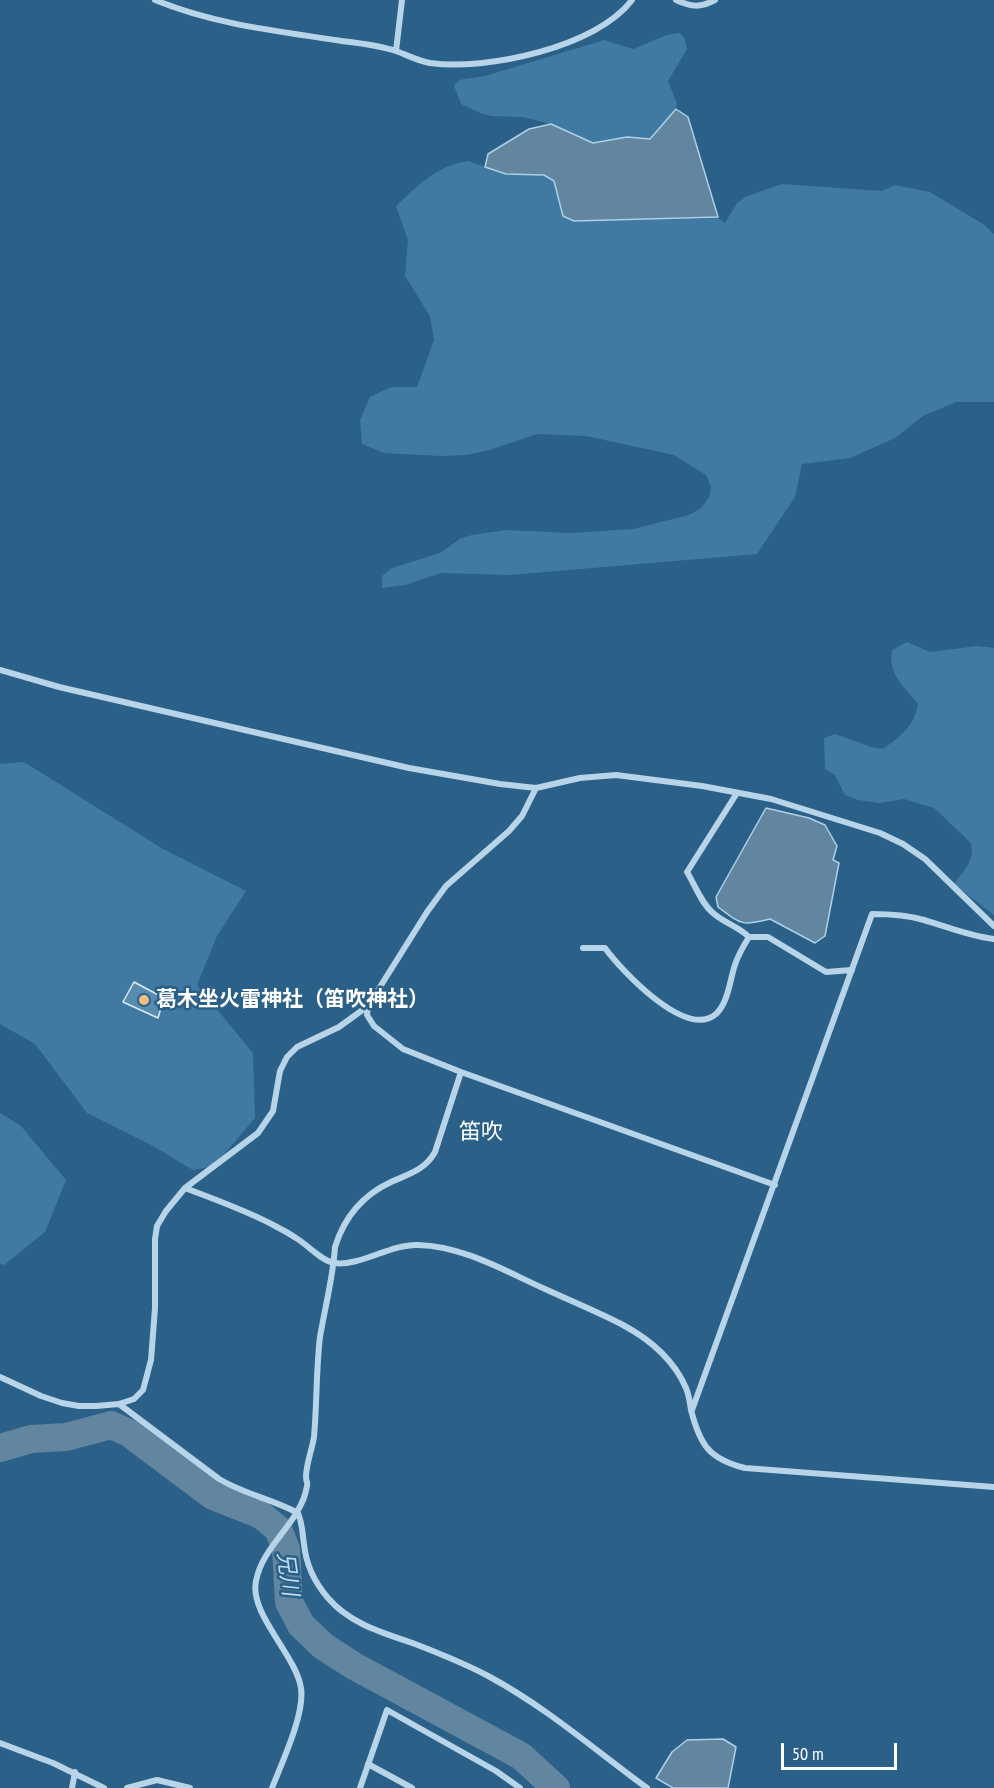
<!DOCTYPE html>
<meta charset="utf-8">
<style>
body{margin:0}
#map{position:relative;width:994px;height:1788px;overflow:hidden;background:#2b6088;font-family:"PT Sans Narrow",sans-serif}
canvas{display:block}
.scale{position:absolute;left:781px;top:1743px;width:116px;height:27px;box-sizing:border-box;border:3px solid #fff;border-top:0;padding-left:8px;font-size:18px;line-height:21px;white-space:nowrap;color:#fff;-webkit-text-stroke:4px #2b6088;paint-order:stroke}
</style>
<div id="map">
<canvas width="994" height="1788"></canvas>
<div class="scale">50 m</div>
</div>
<script>
const g = document.querySelector('canvas').getContext('2d');
g.lineJoin = 'round';
function fillPath(path, color) {
  g.fillStyle = color;
  g.fill(path, 'evenodd');
}
function stroke(path, color, width, dash) {
  g.strokeStyle = color;
  g.lineWidth = width;
  g.lineCap = dash ? 'butt' : 'round';
  g.setLineDash(dash || []);
  g.stroke(path);
}
function drawText(font, color, halo, rows, align = 'center') {
  g.font = font + ' "PT Sans Narrow","Noto Sans JP",sans-serif';
  g.lineWidth = 5;
  g.setLineDash([]);
  g.textBaseline = 'middle';
  g.strokeStyle = halo;
  g.fillStyle = color;
  for (const [text, x, y, turn = 0] of rows) {
    g.save();
    g.translate(x, y);
    g.rotate((+turn || 0) * Math.PI / 180);
    g.textAlign = isNaN(turn) ? turn : align;
    if (halo) g.strokeText(text, 0, 0);
    g.fillText(text, 0, 0);
    g.restore();
  }
}
fillPath(new Path2D(`
 M679 33 684 37 687 49 668 81 677 104 675 109 650 139 627 137 593 143 551 124 523 117 491 116 480 113 461 104 454 86 459 80 485 76 604 40 633 49 667 35Z
 M468 161 506 174 544 175 554 181 563 216 574 221 718 218 725 223 737 203 747 196 782 184 882 191 895 185 930 192 983 224 994 234V402H956L923 416 895 438 850 458 802 464 795 497 757 554 510 575 441 573 405 585 382 588V576L392 568 440 553 460 539 472 535 506 530 571 533 633 529 689 515 701 508 709 498 711 487 706 475 674 455 586 436 537 434 489 450 466 455 440 456 384 453 362 444 360 420 370 397 391 387H417L434 340 430 316 405 276 408 240 396 206C418 186 437 165 468 161Z
 M907 642 930 652 977 646 994 648V915L954 884 968 865 972 854 971 843 934 808 904 799 880 803 858 800 845 795 835 775 825 769 824 738 835 734 871 747 883 749C900 737 915 725 918 704 903 685 888 675 892 650Z
 M24 762 163 849 246 891 217 936 197 985 253 1053 255 1118 214 1166 193 1170 153 1146 87 1113 35 1044 0 1024V764Z
 M0 1113 21 1126 66 1180 45 1232 4 1265 0 1264Z`), '#407aa3');
const water = new Path2D(`
 M676 109 688 117 718 217 574 221 563 216 554 181 544 175 506 174 485 167 488 154 529 129 551 124 593 143 627 137 650 139Z
 M766 808 809 818 825 825 837 846 833 860 839 863 825 936 815 943 770 919C741 926 742 925 718 907L716 897Z
 M723 1739 736 1747 728 1788H673L656 1778 672 1752 687 1740Z`);
fillPath(water, '#6286a0');
stroke(water, '#add0e8', 1.5);
stroke(new Path2D(`
 M0 1448 31 1439 66 1437 111 1425 129 1433 213 1496 261 1515 278 1529 286 1549 289 1602 301 1625 323 1646 354 1666 521 1756 556 1788`), '#6286a0', 28);
const building = new Path2D(`
 M134 982 164 998 158 1018 123 1002Z`);
fillPath(building, '#578bb0');
stroke(building, '#dbebf6', 1.5);
stroke(new Path2D(`
 M155 0C216 25 278 31 342 41 360 43 379 45 396 51 407 55 418 61 430 63 486 71 597 47 632 0
 M676 0C691 7 700 8 715 0
 M396 51 402 0
 M0 670 59 687 409 768 500 784 536 788 580 778 616 775 702 786 771 799 880 833 903 844 925 859 994 926
 M737 793 687 872C695 885 701 903 713 913 724 923 738 926 749 937
 M583 948H605C621 970 686 1040 716 1014 729 1002 730 977 736 962 739 954 744 945 749 937H768L826 972 852 970
 M368 1006 367 1015 374 1026 403 1049 461 1072 775 1185
 M185 1188C216 1200 248 1211 277 1227 283 1230 290 1234 296 1238 308 1245 320 1260 334 1263 358 1267 391 1244 418 1245 463 1246 505 1271 545 1289 571 1301 598 1312 623 1325 649 1339 674 1360 686 1388 689 1395 690 1403 691 1410 700 1445 709 1459 745 1468L994 1487
 M0 1377 41 1396 62 1403 79 1406H96L119 1404 134 1399 143 1390 151 1360 155 1308V1239L157 1226 166 1211 185 1188 258 1133 273 1111 280 1071 287 1057 297 1047 339 1027 368 1006 427 912 446 886 509 831 522 816 536 788
 M119 1404 219 1479C244 1494 272 1499 298 1513 303 1526 302 1532 304 1544 306 1564 315 1583 328 1598 350 1624 384 1633 415 1644 441 1654 466 1664 490 1677 547 1708 595 1750 647 1788
 M692 1410 872 914C889 914 907 915 924 920 948 927 969 936 994 939
 M0 1743 53 1763 104 1788
 M368 1764 412 1788
 M72 1788 75 1772
 M127 1788 157 1780 190 1788
 M272 1788C282 1762 305 1714 301 1688 296 1655 249 1614 256 1581 263 1544 301 1523 307 1486 308 1479 306 1484 306 1477 306 1464 312 1450 314 1437 317 1404 316 1370 320 1337 325 1307 333 1278 335 1247 344 1218 363 1195 391 1182 409 1174 425 1170 435 1152L461 1072
 M360 1788 387 1710 496 1771 520 1788`), '#b8d4e8', 6);
for (const [x, y, r, color] of [
 [144,1000,6,"#eebf80"]
]) {
  const dot = new Path2D();
  dot.arc(x, y, r, 0, 2 * Math.PI);
  g.fillStyle = color;
  g.fill(dot);
  stroke(dot, '#2b6088', 2);
}
drawText('bold 21px', '#fff', '#2b6088', [
 ["葛木坐火雷神社（笛吹神社）",156,1000]
], 'left');
drawText('22px', '#fff', '#2b6088', [
 ["笛吹",481,1133]
]);
drawText('italic 22px', '#c4ddef', '#2b6088', [
 ["兄川",287,1574,82]
]);
</script>
